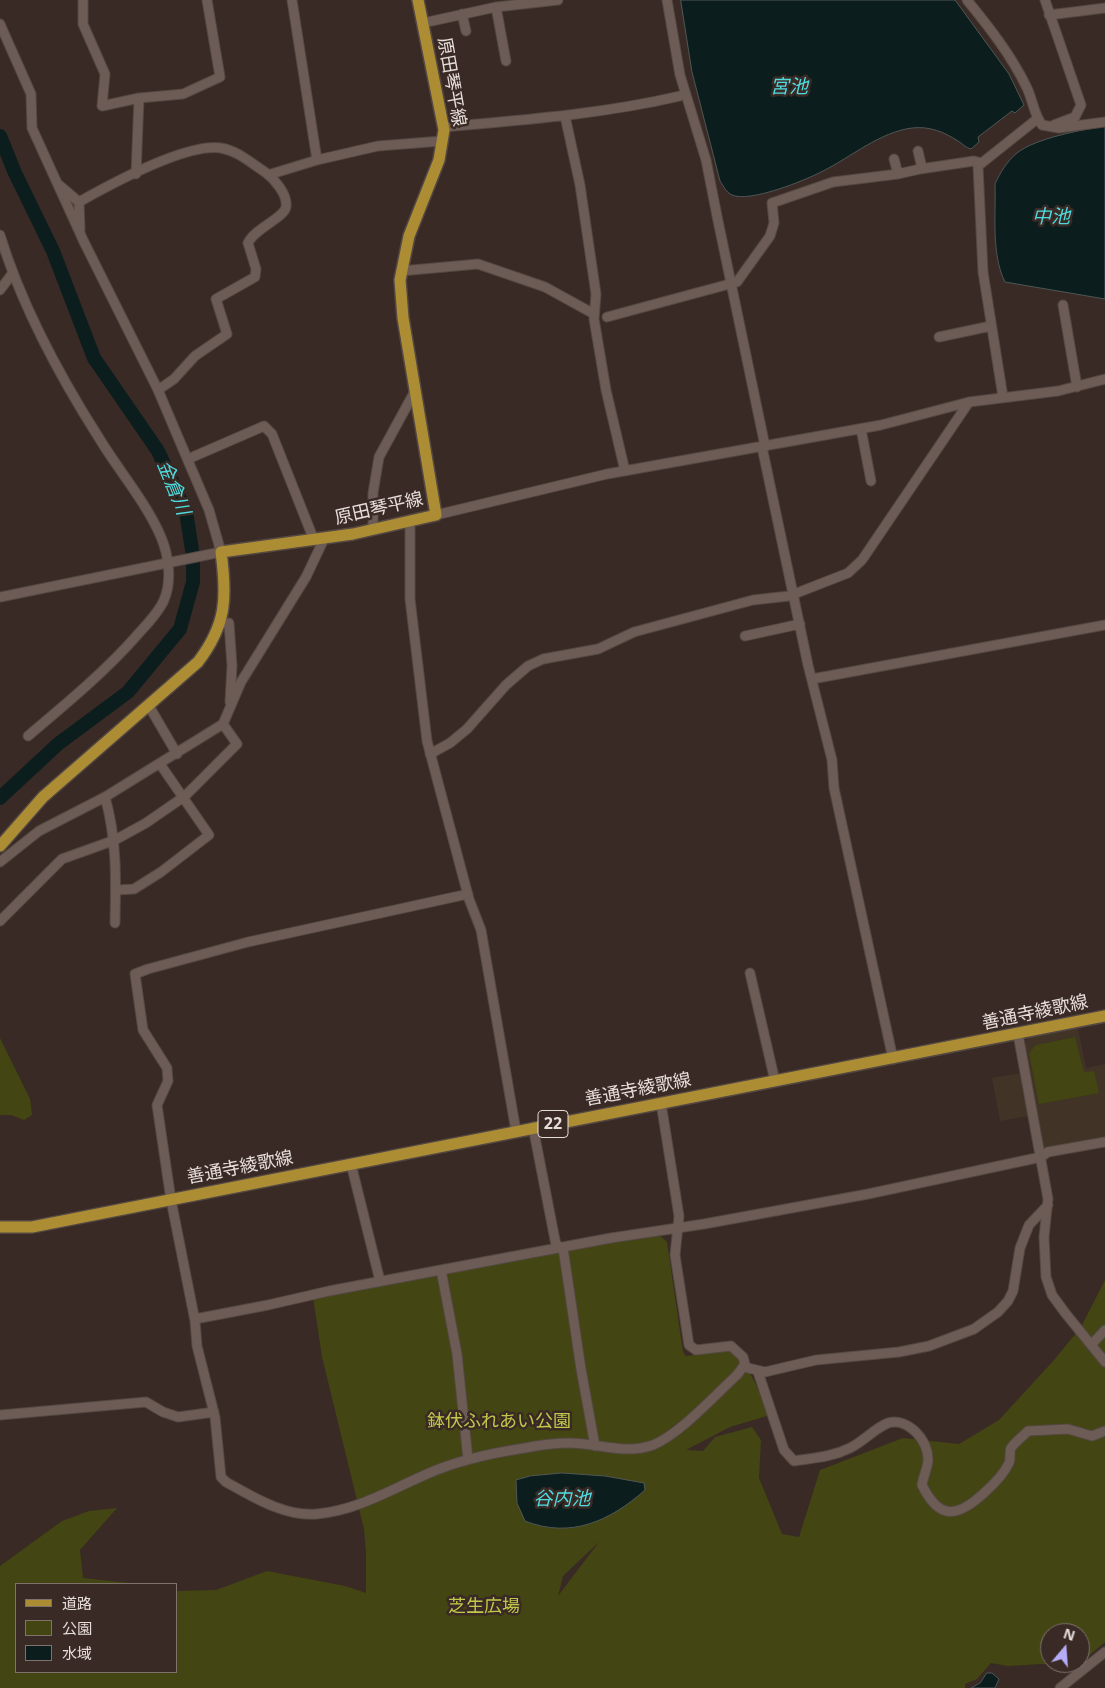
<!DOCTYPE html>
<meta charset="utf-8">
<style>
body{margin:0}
#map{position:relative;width:1105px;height:1688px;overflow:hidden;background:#392a25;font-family:"Open Sans","Noto Sans JP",sans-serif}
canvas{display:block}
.legend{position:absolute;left:15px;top:1583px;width:162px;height:90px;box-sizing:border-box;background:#392a25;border:1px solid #7f726d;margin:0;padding:6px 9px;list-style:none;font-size:15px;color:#e7ddd9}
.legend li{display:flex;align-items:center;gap:10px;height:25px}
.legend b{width:25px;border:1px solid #7f726d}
.north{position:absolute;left:1040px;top:1623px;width:50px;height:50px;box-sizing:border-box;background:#392a25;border:1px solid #7f726d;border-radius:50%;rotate:18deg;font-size:14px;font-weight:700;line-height:20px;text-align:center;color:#e7ddd9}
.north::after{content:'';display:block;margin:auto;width:18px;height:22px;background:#b5acf8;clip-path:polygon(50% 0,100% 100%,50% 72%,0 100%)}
</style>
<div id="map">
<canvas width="1105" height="1688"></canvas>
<ul class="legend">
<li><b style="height:6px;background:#ad8d34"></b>道路</li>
<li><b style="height:14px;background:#434512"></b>公園</li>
<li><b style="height:14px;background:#0c1d1e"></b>水域</li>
</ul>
<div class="north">N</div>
</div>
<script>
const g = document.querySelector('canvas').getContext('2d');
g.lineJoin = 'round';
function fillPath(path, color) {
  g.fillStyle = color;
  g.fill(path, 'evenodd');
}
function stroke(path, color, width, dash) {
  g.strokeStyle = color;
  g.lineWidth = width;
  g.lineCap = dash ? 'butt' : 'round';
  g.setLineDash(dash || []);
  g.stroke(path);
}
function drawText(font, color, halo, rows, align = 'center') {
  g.font = font + ' "Open Sans","Noto Sans JP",sans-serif';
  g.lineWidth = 5;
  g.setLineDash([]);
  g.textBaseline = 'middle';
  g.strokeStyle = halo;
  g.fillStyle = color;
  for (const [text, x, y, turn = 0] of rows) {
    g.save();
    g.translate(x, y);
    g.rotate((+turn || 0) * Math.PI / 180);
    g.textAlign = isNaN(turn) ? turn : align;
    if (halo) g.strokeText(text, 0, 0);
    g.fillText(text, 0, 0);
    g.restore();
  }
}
fillPath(new Path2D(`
 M1078 1027 1086 1068 1105 1064V1140L1044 1150 1023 1044 1029 1037Z
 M1021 1073 1029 1116 1000 1121 992 1078Z`), '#413325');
fillPath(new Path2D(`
 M1075 1037 1084 1072 1094 1071 1099 1093 1039 1104 1029 1053 1036 1045Z
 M0 1038 30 1099 32 1115 24 1120 11 1115H0Z
 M658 1234 667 1242 683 1352 686 1356 729 1351C752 1371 759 1386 767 1416L730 1427 686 1450 703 1451 715 1437 752 1427 761 1440 759 1478 782 1534 799 1537 820 1470 903 1438 959 1444 999 1420 1054 1360 1081 1327 1105 1280V1642L1072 1670 1059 1663 1008 1666 991 1663 977 1679 965 1684V1688H0V1566L62 1521 89 1511 117 1508 80 1550 83 1578 138 1584H16V1672H176V1591L216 1590 267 1571 345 1586 366 1593V1552L364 1529 322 1357 313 1297ZM599 1542 558 1596 563 1576ZM1050 1633H1080V1663H1050Z`), '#434512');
const water = new Path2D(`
 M681 0H955L1009 74 1024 105 1015 113 1012 111 978 137 979 142 971 149C966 148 963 144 958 141 944 132 930 126 912 128 880 132 851 157 823 171 806 180 750 203 732 195 726 192 724 187 720 181L692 72Z
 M1105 126V299L1005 282C991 254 996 215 995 184 1000 173 1007 161 1017 153 1036 138 1081 130 1105 126Z
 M562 1473 605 1476 644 1483 645 1490C610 1521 571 1539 525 1521L517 1503 516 1480 530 1476Z
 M987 1673H992L999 1679 995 1688H971L980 1683Z`);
fillPath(water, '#0c1d1e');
stroke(water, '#4e5756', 1);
stroke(new Path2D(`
 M0 136 15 173 53 251 94 358 158 451 186 512 193 556V582L180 629 128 692 58 744 0 798`), '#0c1d1e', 14);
const minor = new Path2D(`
 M83 0V24L105 74 102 106 139 98
 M292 0 317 160
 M667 0 680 75 706 160 717 216 765 446
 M967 0C989 27 1011 55 1026 86 1033 99 1033 113 1042 125L1059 128 1105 122
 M1045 0 1081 105 1075 117 1054 125
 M496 7 506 61
 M462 14 466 31
 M1049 15 1105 8
 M423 23 496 7 558 0
 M0 24 31 94 32 128 84 242 158 390 209 510 221 552 0 597
 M565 116 580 185 596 294 594 319 606 390 625 471
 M444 127C523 120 603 114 680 96
 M918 151 922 168
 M894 159 898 174
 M136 174 139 98 183 94 220 77 207 0
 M268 175 317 160 378 146 442 141
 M59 185 79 202 80 230
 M79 202C111 184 186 143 221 148 238 151 251 163 265 172 274 179 288 194 286 207 284 218 254 229 248 243L256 269 255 277 216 299 227 334 195 356 174 379 158 390
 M0 235C22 307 59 375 99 438 119 471 146 502 161 537 169 556 172 581 164 600 159 612 148 623 139 633 106 671 67 703 28 736
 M401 271 478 264 545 287 594 314
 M0 290 12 274
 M1063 305 1077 387
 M607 317 737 282 770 236 774 223 772 203 833 182 898 174 920 169 974 161 981 163
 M939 337 991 326
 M1003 397 983 272 978 166 1037 119
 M861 429 871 481
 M762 447 808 665 832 760 834 788 893 1059
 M188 459 264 426 272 434 314 540
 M436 515 607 474 881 425 969 402 1058 391 1105 379
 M410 521V599L427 741 469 899 481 930 516 1131
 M373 529V493L379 457 415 391
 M220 624 229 623 232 666 230 702
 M745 636 800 624
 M812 679 1105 625
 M149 706 177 754
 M430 754 450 743 467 729 506 685 528 666 543 659 598 649 634 632 753 600 789 596 848 573 862 560 969 402
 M105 797C117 839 116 880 115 923
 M0 862 39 831 105 797 223 724 241 682 306 577 324 539
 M116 890 134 889 161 872 209 835 160 764
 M468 894 248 942 148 969 135 974 143 1030 167 1068 168 1081 157 1105 171 1200 195 1321 197 1346 215 1417 221 1477 226 1482C253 1497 285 1517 317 1514 358 1510 390 1490 427 1474 458 1460 492 1453 525 1448 540 1445 555 1443 570 1443 597 1443 626 1455 653 1445 680 1434 715 1395 737 1375L745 1364 743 1357 731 1346 696 1350 689 1345 675 1255 679 1216 661 1103
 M0 921 62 859 115 840 146 823 185 796 237 744 223 724
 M750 973 775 1081
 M1018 1034 1048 1199 1044 1237 1046 1277 1052 1295 1066 1314 1105 1362
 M533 1127 556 1245 563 1248
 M351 1164 380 1281
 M563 1248 581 1369 595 1446
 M441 1270 457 1354 468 1459
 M195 1319 268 1305 329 1291 611 1238 704 1224 868 1194 1041 1157 1048 1152 1105 1142
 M1092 1344 1105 1330
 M744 1367 765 1372 816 1360 899 1352 929 1346 974 1329 998 1312 1008 1301 1013 1291 1020 1248 1029 1225 1048 1205
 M758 1372 784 1450 794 1461C814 1458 832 1457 850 1448 863 1442 875 1428 888 1423 908 1417 929 1441 928 1460 928 1467 923 1477 922 1485 939 1520 957 1518 984 1493 993 1485 1004 1474 1009 1463 1011 1459 1009 1452 1011 1448 1015 1442 1023 1436 1028 1431L1068 1429 1092 1436 1105 1431
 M0 1415 146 1402 163 1412 178 1417 214 1412
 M1060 1688 1105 1652`);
const major = new Path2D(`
 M0 846 43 797 198 662C227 624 227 597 221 552L353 534 436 515 403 318 400 280 409 236 439 160 444 130 418 0
 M0 1227H32L1105 1016`);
stroke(minor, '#544843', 11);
stroke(major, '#544843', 14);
stroke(minor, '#6d5c56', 9);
stroke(major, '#ad8d34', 11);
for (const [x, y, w] of [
 [553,1124,30]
]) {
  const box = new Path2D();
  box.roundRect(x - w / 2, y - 13.5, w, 27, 4);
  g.fillStyle = '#392a25';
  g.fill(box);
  stroke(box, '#e7ddd9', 1);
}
drawText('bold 16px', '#e7ddd9', null, [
 ["22",553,1124]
]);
drawText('18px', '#e7ddd9', '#392a25', [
 ["原田琴平線",451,82,80],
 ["原田琴平線",379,509,-13],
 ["善通寺綾歌線",1035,1013,-12],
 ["善通寺綾歌線",638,1090,-11],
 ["善通寺綾歌線",240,1168,-11]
]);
drawText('18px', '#c1c849', '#392a25', [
 ["鉢伏ふれあい公園",499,1422],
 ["芝生広場",484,1607]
]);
drawText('italic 19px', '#4edbdf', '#392a25', [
 ["宮池",789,88],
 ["中池",1051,218],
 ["金倉川",173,488,68],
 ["谷内池",562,1500]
]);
</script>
